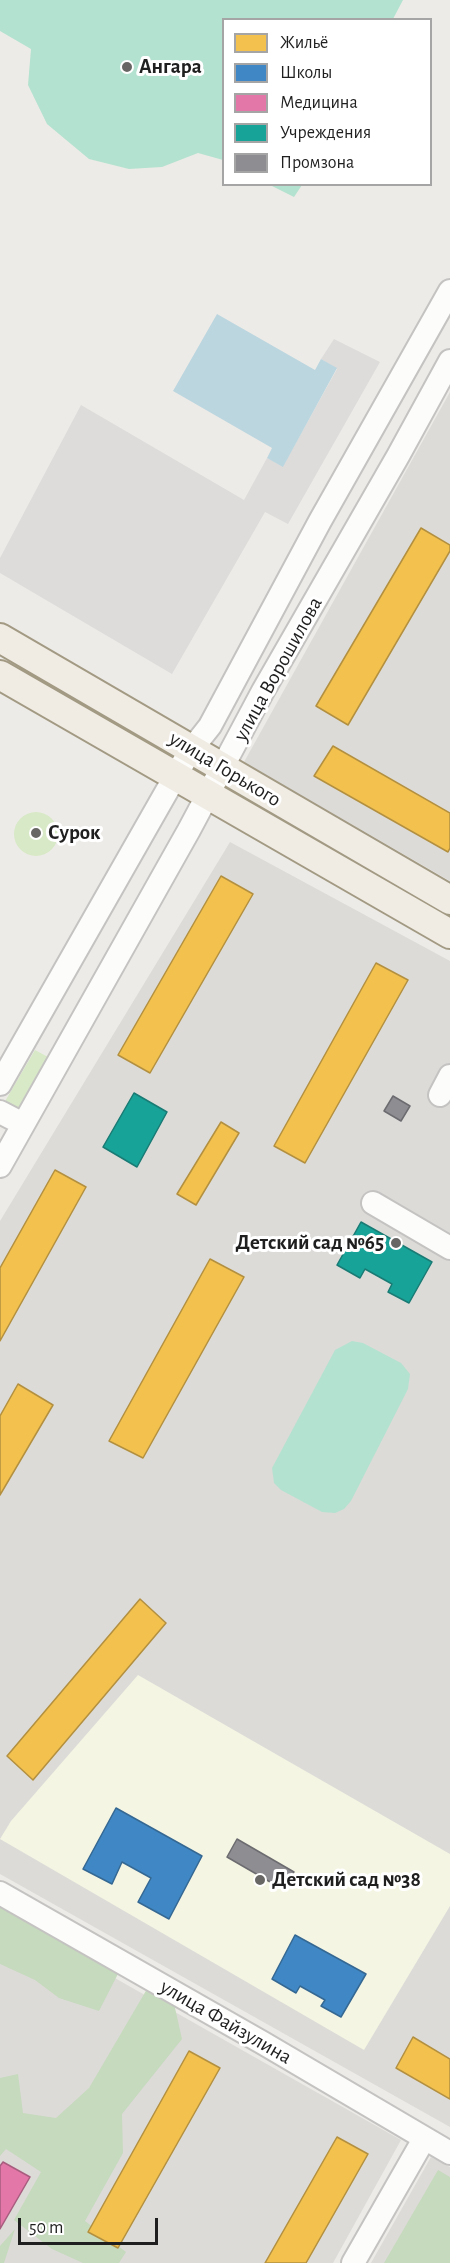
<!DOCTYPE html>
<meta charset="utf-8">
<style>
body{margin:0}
#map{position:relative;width:450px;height:2263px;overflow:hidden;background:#edebe7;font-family:"Alegreya Sans",sans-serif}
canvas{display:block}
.legend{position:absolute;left:222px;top:18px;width:210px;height:168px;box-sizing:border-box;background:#fff;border:2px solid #a5a5a5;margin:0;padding:8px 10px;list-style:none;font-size:18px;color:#1f1f1f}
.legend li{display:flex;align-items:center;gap:12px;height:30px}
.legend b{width:30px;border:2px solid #a5a5a5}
.scale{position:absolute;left:18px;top:2218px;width:140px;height:27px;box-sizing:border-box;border:3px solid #1f1f1f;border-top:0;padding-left:8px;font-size:18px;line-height:21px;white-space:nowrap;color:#1f1f1f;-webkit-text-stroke:4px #fff;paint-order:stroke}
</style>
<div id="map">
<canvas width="450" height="2263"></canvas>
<ul class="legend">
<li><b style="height:16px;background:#f2c14e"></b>Жильё</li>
<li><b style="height:16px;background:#3f88c5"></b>Школы</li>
<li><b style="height:16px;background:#e377a8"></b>Медицина</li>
<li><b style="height:16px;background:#17a398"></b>Учреждения</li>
<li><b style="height:16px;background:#8d8d92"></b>Промзона</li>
</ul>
<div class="scale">50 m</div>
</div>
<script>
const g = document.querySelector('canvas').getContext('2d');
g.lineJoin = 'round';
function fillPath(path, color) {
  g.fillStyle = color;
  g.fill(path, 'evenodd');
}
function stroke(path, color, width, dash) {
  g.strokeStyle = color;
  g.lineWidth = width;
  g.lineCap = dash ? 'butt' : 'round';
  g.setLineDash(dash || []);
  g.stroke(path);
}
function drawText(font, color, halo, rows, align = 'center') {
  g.font = font + ' "Alegreya Sans",sans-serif';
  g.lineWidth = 6;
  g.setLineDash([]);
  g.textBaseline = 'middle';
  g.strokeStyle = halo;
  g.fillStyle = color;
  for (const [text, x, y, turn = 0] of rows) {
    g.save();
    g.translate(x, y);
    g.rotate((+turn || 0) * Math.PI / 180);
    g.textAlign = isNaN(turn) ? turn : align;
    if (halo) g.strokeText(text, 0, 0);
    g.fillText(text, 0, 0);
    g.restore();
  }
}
fillPath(new Path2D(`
 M450 392V881L244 762Z
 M230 842 450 961V2127L0 1874V1221Z
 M0 1913 401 2140 333 2263H0Z
 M431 2157 450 2167V2263H371Z`), '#dcdbd8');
fillPath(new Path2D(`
 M138 1675 450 1854V1906L364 2050 0 1839 11 1821Z`), '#f5f5e3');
fillPath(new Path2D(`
 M14 834a22 22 0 1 1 44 0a22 22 0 1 1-44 0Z
 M35 1050 48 1057 18 1110 4 1103Z`), '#d8e9c7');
fillPath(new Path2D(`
 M0 1900 121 1968 99 2011 59 1998 35 1980 0 1964Z
 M147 1989 173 1999 182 2039 122 2114 123 2153 85 2221 126 2252 119 2263H83L52 2249 14 2220 41 2172 6 2149 0 2156V2078L18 2074 23 2113 56 2118 89 2088Z
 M438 2170 450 2177V2263H384Z
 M15 2229 4 2263H0V2246Z`), '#c6dabd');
fillPath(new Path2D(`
 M0 0H403L393 19 224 20 223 160 198 153 162 167 129 169 89 159 47 124 28 85 31 49 0 31Z
 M270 185H302L294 197Z
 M352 1341 363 1343 401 1363 410 1374 408 1389 351 1501 344 1509 335 1513 322 1512 281 1490 274 1483 272 1468 335 1350Z`), '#b4e2d0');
fillPath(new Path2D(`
 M334 339 380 362 288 524 265 512 172 674 0 573V558L81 405 244 500 267 458 283 466 337 369 321 359Z`), '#dddcdb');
fillPath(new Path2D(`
 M217 314 315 370 321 359 337 368 283 467 267 458 272 448 173 391Z`), '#bcd6df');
const homes = new Path2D(`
 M421 528 450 545V551L348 725 316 706Z
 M333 746 450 813V848L448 852 314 776Z
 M221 876 253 894 150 1073 118 1055Z
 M376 963 408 980 305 1163 274 1146Z
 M221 1122 239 1133 196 1205 177 1194Z
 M55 1170 86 1187 0 1341V1268Z
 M210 1259 244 1277 143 1458 109 1441Z
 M18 1384 53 1405 0 1495V1416Z
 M140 1599 166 1623 33 1780 7 1756Z
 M413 2037 450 2059V2099L396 2068Z
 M189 2051 220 2068 118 2248 88 2232Z
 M337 2137 368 2154 306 2263H265Z`);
fillPath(homes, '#f2c14e');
stroke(homes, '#b39040', 1.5);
const schools = new Path2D(`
 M116 1808 202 1856 169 1919 138 1902 151 1878 122 1862 112 1884 83 1869Z
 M295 1935 366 1974 341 2017 321 2006 325 2000 300 1986 296 1993 272 1979Z`);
fillPath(schools, '#3f88c5');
stroke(schools, '#356893', 1.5);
const health = new Path2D(`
 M3 2162 30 2177 0 2229V2166Z`);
fillPath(health, '#e377a8');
stroke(health, '#a85d7f', 1.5);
const public = new Path2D(`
 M134 1093 167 1112 137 1167 103 1147Z
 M361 1222 432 1262 409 1303 388 1292 392 1284 365 1269 360 1278 337 1265Z`);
fillPath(public, '#17a398');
stroke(public, '#197b74', 1.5);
const industry = new Path2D(`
 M393 1096 410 1106 401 1121 384 1111Z
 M237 1839 294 1872 284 1890 227 1857Z`);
fillPath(industry, '#8d8d92');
stroke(industry, '#6c6c70', 1.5);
const minor = new Path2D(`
 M0 1084 180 768 191 750 210 726 320 521 450 291
 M440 1095 450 1076
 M0 1112 23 1124
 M0 1166 189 830 263 691 398 456 450 361
 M373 1203 450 1248
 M0 1893 263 2043 450 2153
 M353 2263 424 2139`);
const major = new Path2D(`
 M0 638 450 900
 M0 675 450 934`);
stroke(minor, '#c4c3c2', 26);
stroke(major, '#a39a84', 32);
stroke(minor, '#fcfcfb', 22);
stroke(major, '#f0ece4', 28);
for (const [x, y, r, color] of [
 [127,67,6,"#676665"],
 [36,833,6,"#676665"],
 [396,1243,6,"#676665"],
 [260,1880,6,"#676665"]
]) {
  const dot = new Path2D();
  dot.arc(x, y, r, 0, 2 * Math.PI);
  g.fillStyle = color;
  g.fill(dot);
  stroke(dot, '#fff', 2);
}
drawText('bold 21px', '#1f1f1f', '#fff', [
 ["Ангара",139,67],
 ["Сурок",48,833],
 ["Детский сад №65",384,1243,"right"],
 ["Детский сад №38",272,1880]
], 'left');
drawText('21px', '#1f1f1f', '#fff', [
 ["улица Ворошилова",278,669,-61],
 ["улица Горького",225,769,31],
 ["улица Файзулина",226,2022,30]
]);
</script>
